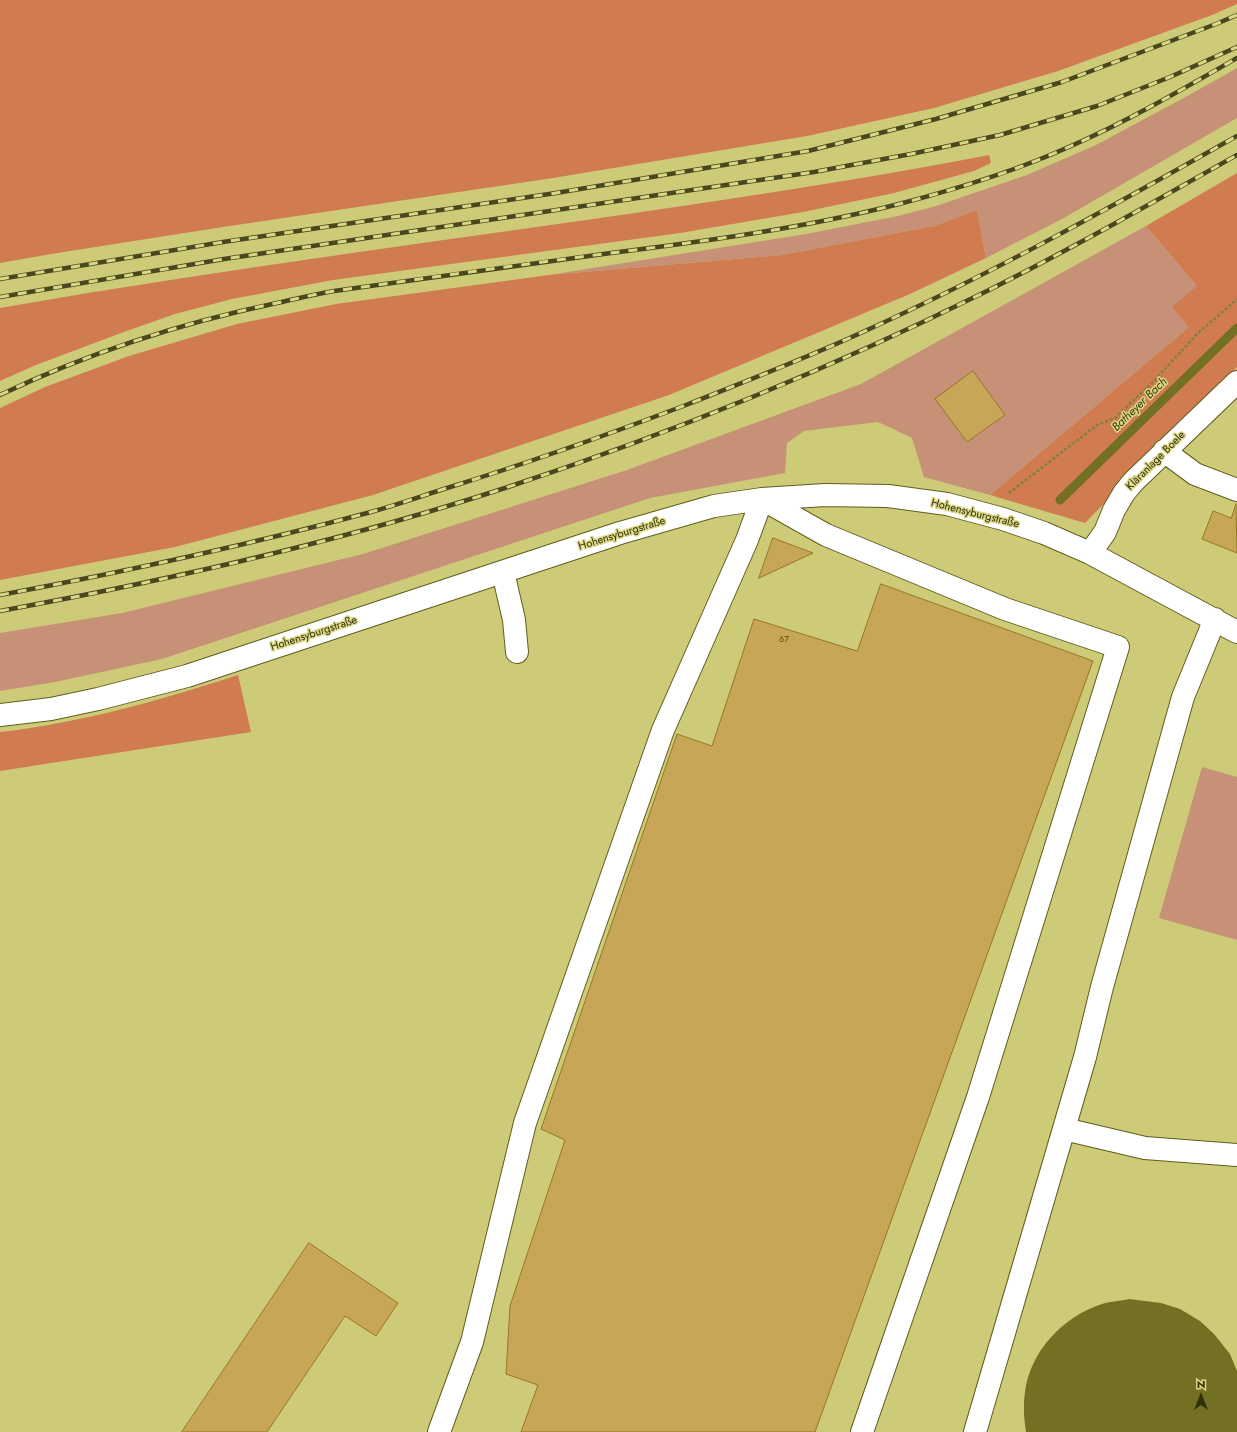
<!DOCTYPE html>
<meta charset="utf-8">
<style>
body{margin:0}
#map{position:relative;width:1237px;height:1432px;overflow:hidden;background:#cecb78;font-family:Jost,sans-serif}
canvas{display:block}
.north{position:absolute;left:1181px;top:1376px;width:40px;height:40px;-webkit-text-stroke:3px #dbd885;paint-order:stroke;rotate:0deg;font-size:11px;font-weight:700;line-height:16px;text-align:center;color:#31300d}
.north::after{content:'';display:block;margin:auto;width:14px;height:18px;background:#31300d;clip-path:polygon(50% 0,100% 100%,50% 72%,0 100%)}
</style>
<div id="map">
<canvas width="1237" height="1432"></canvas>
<div class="north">N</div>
</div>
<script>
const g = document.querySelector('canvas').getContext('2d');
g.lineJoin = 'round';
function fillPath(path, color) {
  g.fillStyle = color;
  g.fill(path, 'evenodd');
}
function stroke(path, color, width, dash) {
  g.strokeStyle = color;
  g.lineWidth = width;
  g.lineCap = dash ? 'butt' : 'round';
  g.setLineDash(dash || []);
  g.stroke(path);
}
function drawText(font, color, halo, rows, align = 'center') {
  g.font = font + ' Jost,sans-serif';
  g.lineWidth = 3;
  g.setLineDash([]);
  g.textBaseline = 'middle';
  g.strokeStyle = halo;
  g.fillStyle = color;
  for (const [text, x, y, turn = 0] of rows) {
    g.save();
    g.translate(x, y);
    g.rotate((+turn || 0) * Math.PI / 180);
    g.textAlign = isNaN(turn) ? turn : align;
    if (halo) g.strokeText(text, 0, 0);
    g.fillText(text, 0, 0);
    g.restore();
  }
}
fillPath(new Path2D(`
 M1237 68V118L1062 219 986 258 977 210 934 226 782 255 549 275 806 234 898 216 936 206 1027 175 1096 145 1191 94Z
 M1146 226 1197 286 1189 327 990 495 924 477 912 438 878 422 804 431 787 443 785 473 650 498 162 659 55 682 0 691V633L122 613 363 554 627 470 861 384Z
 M1202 767 1237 777V940L1159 918Z`), '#c69177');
fillPath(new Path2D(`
 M0 0H1237V4L1212 15 1058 71 934 108 807 136 553 178 223 227 51 254 0 263Z
 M989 155 991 163 974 171 894 193 803 212 680 233 333 280 232 299 175 314 121 333 36 365 0 381V308C238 266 477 237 716 201 807 187 898 173 989 155Z
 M1237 173V367L1085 523 990 495 1189 327 1172 307 1197 286 1146 226Z
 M977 210 986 258 910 294 669 395 373 495 175 547 0 580V408L45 387 129 356 237 324 336 304 549 275 782 255 934 226Z
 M238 675 251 732 0 771V732C81 723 161 700 238 675Z`), '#d07b50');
fillPath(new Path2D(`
 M1129 1299 1161 1303 1180 1309 1200 1321 1214 1334 1230 1354 1237 1371V1432H1026C1024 1418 1023 1406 1025 1392 1030 1351 1064 1316 1102 1304 1111 1301 1121 1301 1129 1299Z`), '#737023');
stroke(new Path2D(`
 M1060 500 1237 328`), '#737023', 9);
const building = new Path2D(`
 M973 371 1005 415 967 442 935 399Z
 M1236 504 1237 553 1202 539 1213 511 1231 518Z
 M773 538 813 553 759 578Z
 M881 584 1093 661 815 1432H521L538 1385 506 1374 510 1306 565 1140 541 1129 677 734 712 746 754 619 857 651Z
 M309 1243 398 1303 376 1336 345 1316 267 1432H182Z`);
fillPath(building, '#c7a657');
stroke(building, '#967624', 1);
const minor = new Path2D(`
 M1164 451 1195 474 1237 490
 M1090 553 1105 532 1114 510 1124 493 1133 482 1237 382
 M503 572 514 620 517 652
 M0 715 51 709 98 699 187 676 620 533 714 506 762 499 825 495 888 496 947 504 1003 519 1044 533 1090 553 1237 632
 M1064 1129 1145 1148 1237 1155
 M439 1432 472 1342 525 1123 663 730 747 540 762 499 826 535 1005 609 1118 647 978 1097 862 1432
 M975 1432 1085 1057 1102 987 1183 697 1215 619`);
stroke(minor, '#605d1d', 24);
stroke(new Path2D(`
 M1009 493 1097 425 1115 418 1155 380 1197 334 1237 299`), '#828044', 2.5, [3, 2]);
stroke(minor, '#fff', 22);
const rail = new Path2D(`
 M0 279 223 242 556 193 808 151 936 119 1062 82 1216 24 1237 15
 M0 297 224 259 814 172 911 154 1000 135 1097 106 1170 77 1237 47
 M0 395C88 353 181 323 277 303 296 299 315 294 334 291 426 278 518 265 611 253 707 241 804 228 899 204 957 189 1016 171 1071 146 1128 121 1183 89 1237 58
 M0 595C124 572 248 545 371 512 396 505 422 496 447 488 528 463 607 435 686 405 746 381 807 358 865 331 993 273 1115 205 1237 136
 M0 611C170 580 340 542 505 488 669 434 830 369 985 292 1071 249 1154 202 1237 155`);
stroke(rail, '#49471d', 4.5);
stroke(rail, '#dbd885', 3, [9]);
drawText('9px', '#564e20', null, [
 ["67",784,640]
]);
drawText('11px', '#31300d', '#dbd885', [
 ["Kläranlage Boele",1156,461,-45],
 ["Hohensyburgstraße",975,514,14],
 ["Hohensyburgstraße",622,534,-17],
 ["Hohensyburgstraße",314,634,-18]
]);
drawText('italic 12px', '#38360c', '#dbd885', [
 ["Batheyer Bach",1140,405,-44]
]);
</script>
